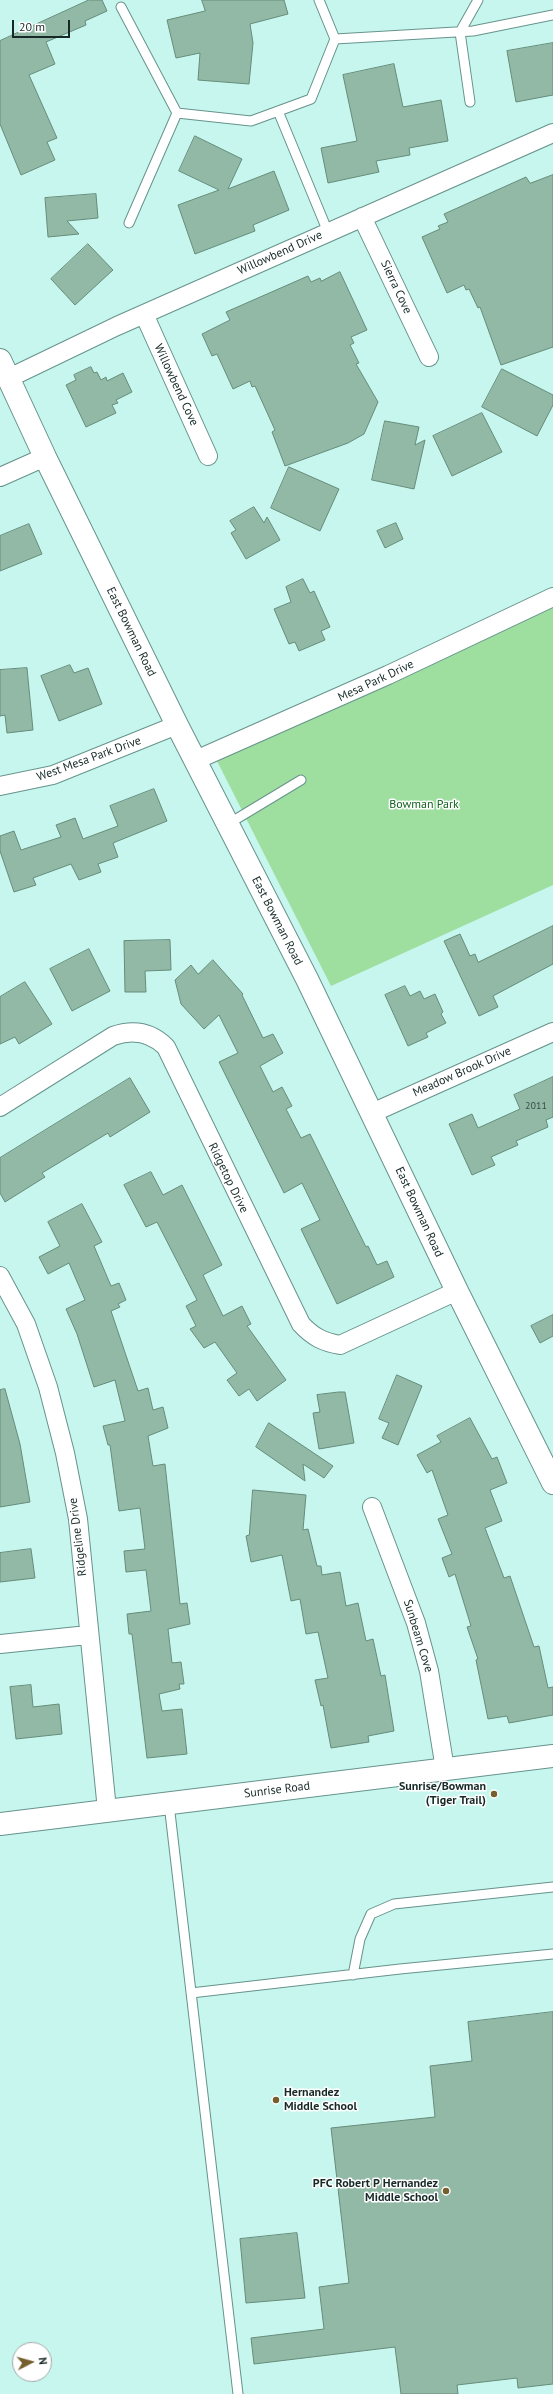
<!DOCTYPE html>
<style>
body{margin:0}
#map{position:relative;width:553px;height:2394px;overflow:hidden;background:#c6f6ee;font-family:"PT Sans",sans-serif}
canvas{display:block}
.north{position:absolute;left:12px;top:2342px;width:40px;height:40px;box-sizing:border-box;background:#fff;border:1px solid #a2a9a8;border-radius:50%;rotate:84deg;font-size:11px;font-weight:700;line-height:16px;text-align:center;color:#162926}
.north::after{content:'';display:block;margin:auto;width:14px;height:18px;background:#755f2f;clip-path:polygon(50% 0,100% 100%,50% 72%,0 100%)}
.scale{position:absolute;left:12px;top:20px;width:58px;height:18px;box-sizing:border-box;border:2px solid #162926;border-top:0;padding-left:5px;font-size:12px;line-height:14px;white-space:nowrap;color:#162926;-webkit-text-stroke:3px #fff;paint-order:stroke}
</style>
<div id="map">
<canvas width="553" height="2394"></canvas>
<div class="north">N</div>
<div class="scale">20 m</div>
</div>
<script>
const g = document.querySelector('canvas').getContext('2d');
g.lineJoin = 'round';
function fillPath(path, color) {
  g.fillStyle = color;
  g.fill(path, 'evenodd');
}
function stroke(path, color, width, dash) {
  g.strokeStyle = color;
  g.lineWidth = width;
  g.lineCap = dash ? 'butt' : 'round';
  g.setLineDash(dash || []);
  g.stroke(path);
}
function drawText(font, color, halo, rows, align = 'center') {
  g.font = font + ' "PT Sans",sans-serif';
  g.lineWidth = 3;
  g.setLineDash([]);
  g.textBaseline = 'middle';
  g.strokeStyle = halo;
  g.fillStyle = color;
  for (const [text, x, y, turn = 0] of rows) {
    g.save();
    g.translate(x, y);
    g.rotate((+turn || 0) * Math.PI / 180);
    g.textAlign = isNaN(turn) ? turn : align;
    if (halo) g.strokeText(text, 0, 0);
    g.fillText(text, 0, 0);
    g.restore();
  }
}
fillPath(new Path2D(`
 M553 607V885L331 986 217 761Z`), '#9ede9f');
const building = new Path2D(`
 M89 0H102L107 11 85 21 86 25 46 42 55 64 29 75 57 138 47 142 55 160 21 175 0 124V41Z
 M202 0H284L288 14 250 24 253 43 249 84 198 80 200 53 176 58 167 20 205 11Z
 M553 43V95L516 102 507 51Z
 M394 64 403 107 441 100 448 141 409 148 410 155 376 161 379 172 328 183 321 148 357 141 343 75Z
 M195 136 242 159 228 189 274 171 289 210 253 225 255 231 195 254 178 205 219 190 179 171Z
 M553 175V347L501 365 480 307 478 308 469 289 466 290 464 285 447 293 422 237 440 229 438 226 448 222 444 214 526 177 530 183Z
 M96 194 98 218 67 221 79 234 48 237 45 198Z
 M88 244 113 270 75 305 51 279Z
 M340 272 367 330 351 337 354 343 350 345 359 363 356 364 378 402 364 434 348 443 285 466 272 432 275 430 255 386 252 387 250 381 233 389 217 354 212 356 202 334 230 320 226 312 308 276 311 282 320 278 321 281Z
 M91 367 94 373 97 372 101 380 106 377 107 381 123 373 132 392 116 400 118 403 112 405 116 413 86 427 66 385 76 380 74 375Z
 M502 369 553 395V405L537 436 482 407Z
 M482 413 502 452 452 476 433 436Z
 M385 421 419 427 415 445 425 440 414 489 372 480Z
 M289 467 339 489 320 531 271 508Z
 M254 507 264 523 267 517 280 540 246 559 231 533 236 530 230 521Z
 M396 523 403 539 385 548 377 531Z
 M29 524 42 554 0 571V536Z
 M303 579 310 593 314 591 330 627 321 631 325 640 299 651 295 642 289 644 274 609 291 602 286 587Z
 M70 665 74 673 88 668 102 704 59 721 41 676Z
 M27 668 33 730 7 733 5 715 0 716V670Z
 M154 789 167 821 113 843 118 857 98 864 101 872 79 880 71 864 33 878 36 885 14 892 0 851V836L14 831 21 850 61 837 56 825 75 818 83 839 118 826 110 806Z
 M553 926V964L493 996 498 1007 479 1016 444 941 460 934 470 956 475 954 478 962Z
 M170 940 171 970 145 971 146 992H125L124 941Z
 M89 949 110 991 72 1011 50 969Z
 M213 960 243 994 242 995 263 1038 273 1034 283 1053 260 1066 273 1092 282 1087 292 1106 286 1109 301 1138 310 1134 366 1247 368 1246 377 1265 387 1261 394 1277 337 1304 301 1229 320 1220 302 1183 284 1193 219 1062 238 1053 219 1015 204 1029 181 1004 175 980 191 965 198 974Z
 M25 982 52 1024 19 1044 15 1037 0 1044V997Z
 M405 986 410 996 420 991 424 999 435 994 443 1012 441 1014 446 1023 426 1033 428 1037 408 1046 385 995Z
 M553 1077V1117L546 1120 548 1127 516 1141 518 1145 491 1157 495 1165 472 1175 449 1124 472 1114 478 1128 520 1109 514 1095Z
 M130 1078 150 1112 110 1137 108 1133 42 1173 45 1177 5 1202 0 1193V1158Z
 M151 1172 163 1195 182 1185 222 1265 203 1275 223 1316 242 1306 251 1324 247 1326 286 1380 257 1401 249 1389 239 1396 227 1380 237 1373 215 1342 204 1348 190 1329 196 1326 186 1306 197 1300 157 1222 146 1227 124 1185Z
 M82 1204 102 1242 94 1246 111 1286 119 1283 126 1300 118 1304 120 1307 111 1311 138 1391 148 1388 153 1410 163 1407 168 1428 148 1436 153 1466 165 1464 180 1604 187 1603 190 1624 168 1629 172 1663 181 1662 184 1684H179L180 1689 159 1694 162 1711 182 1709 187 1754 147 1758 132 1634H129L127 1614 151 1611 146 1570 126 1572 124 1551 145 1549 140 1508 119 1511 110 1445H108L103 1426 125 1421 115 1380 94 1387 77 1334 66 1309 85 1300 69 1263 48 1274 39 1257 60 1246 48 1222Z
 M553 1315V1336L540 1343 531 1326Z
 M397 1375 422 1386 398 1445 382 1438 389 1423 379 1419Z
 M5 1389 20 1444 30 1502 0 1507V1390Z
 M339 1392H345L354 1443 319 1449 313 1413 320 1412 317 1395Z
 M470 1418 492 1459 497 1457 507 1483 490 1490 502 1521 485 1528 504 1578 510 1576 534 1647 539 1646 548 1688 553 1687V1715L509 1723 507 1716 488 1719 476 1660 478 1659 467 1627 471 1626 455 1574 449 1577 442 1558 452 1554 438 1519 448 1515 432 1470 427 1473 417 1455 441 1442 437 1436Z
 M269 1423 333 1466 324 1478 303 1464 305 1481 256 1447Z
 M253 1490 306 1495 303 1530 308 1529 317 1566H321L322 1575 340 1572 346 1606 358 1603 366 1641 373 1639 381 1676 385 1675 394 1731 368 1736 369 1742 331 1748 323 1705 321 1706 315 1680 328 1678 318 1632 306 1634 300 1599 291 1601 282 1555 251 1562 246 1536 249 1535Z
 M31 1549 35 1578 0 1582V1553Z
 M31 1685 33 1707 59 1704 62 1734 16 1739 10 1687Z
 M553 2012V2384L518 2388 517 2378 457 2385 458 2394H401L395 2347 254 2364 251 2338 324 2329 319 2287 349 2283 331 2128 435 2117 430 2066 472 2061 468 2022Z
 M297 2233 305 2298 246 2303 240 2239Z`);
fillPath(building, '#92b9a6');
stroke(building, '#668c7a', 1);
const service = new Path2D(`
 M319 0 335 39
 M121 7 177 113
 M470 102 460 32 478 0
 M278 111 328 232
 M129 223 177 113 251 121 311 99 335 39 473 31 553 15
 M228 824 301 780
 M169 1804 238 2394
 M353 1975 360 1939 371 1914 394 1904 553 1887
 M191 1993 400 1969 553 1954`);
const minor = new Path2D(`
 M362 217 429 357
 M144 314 208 456
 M9 378 117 326 553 133
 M0 477 45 457
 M196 760 388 675 553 597
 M0 786 53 775 177 725
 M0 1107 113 1036C133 1029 151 1032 166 1047L301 1324C313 1337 323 1342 340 1345L457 1291
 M372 1113 553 1032
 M0 1276 26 1324 48 1387 65 1453 78 1519 107 1810
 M372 1507 416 1623 429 1671 445 1769
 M0 1644 88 1635`);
const tertiary = new Path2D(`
 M0 360 45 457 177 725 307 979 457 1291 553 1483`);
const secondary = new Path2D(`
 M0 1824 553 1756`);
stroke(service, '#66938c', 11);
stroke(minor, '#66938c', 20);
stroke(tertiary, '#66938c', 24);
stroke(secondary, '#66938c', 24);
stroke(service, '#fff', 9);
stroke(minor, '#fff', 18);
stroke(tertiary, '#fff', 22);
stroke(secondary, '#fff', 22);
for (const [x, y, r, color] of [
 [494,1794,4,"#755f2f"],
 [276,2100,4,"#755f2f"],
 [446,2191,4,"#755f2f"]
]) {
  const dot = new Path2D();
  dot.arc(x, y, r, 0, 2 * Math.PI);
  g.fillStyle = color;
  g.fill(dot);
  stroke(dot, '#fff', 1.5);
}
drawText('10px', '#354d46', null, [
 ["2011",536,1106]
]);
drawText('12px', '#162926', '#fff', [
 ["Willowbend Drive",280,253,-24],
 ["Sierra Cove",396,287,65],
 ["Willowbend Cove",176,385,65],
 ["East Bowman Road",131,632,64],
 ["Mesa Park Drive",376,681,-25],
 ["West Mesa Park Drive",89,759,-20],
 ["East Bowman Road",277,921,63],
 ["Meadow Brook Drive",462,1072,-24],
 ["Ridgetop Drive",228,1178,64],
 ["East Bowman Road",419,1212,65],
 ["Ridgeline Drive",78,1537,-97],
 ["Sunbeam Cove",418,1636,73],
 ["Sunrise Road",277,1790,-7]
]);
drawText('12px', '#14621f', '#fff', [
 ["Bowman Park",424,805]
]);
drawText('bold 12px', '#162926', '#fff', [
 ["Sunrise/Bowman",486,1787],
 ["(Tiger Trail)",486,1801],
 ["Hernandez",284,2093,"left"],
 ["Middle School",284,2107,"left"],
 ["PFC Robert P Hernandez",438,2184],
 ["Middle School",438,2198]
], 'right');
</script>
